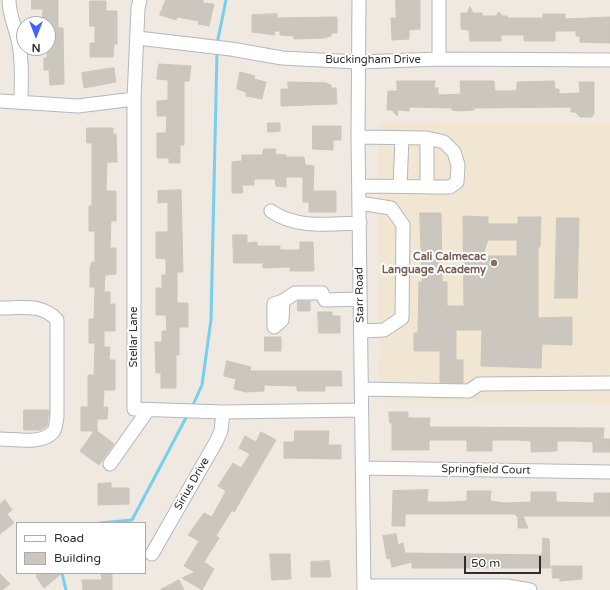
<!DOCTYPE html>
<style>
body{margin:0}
#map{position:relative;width:610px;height:590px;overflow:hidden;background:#efe9e1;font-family:"Varela Round",sans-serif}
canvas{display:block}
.legend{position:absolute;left:16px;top:522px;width:130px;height:52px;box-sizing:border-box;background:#fff;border:1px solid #ababab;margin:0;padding:5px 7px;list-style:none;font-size:12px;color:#2e2e2e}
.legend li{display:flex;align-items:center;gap:8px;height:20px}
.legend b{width:20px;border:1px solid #ababab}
.north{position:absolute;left:16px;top:16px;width:40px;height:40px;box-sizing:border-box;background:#fff;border:1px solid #ababab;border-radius:50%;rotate:180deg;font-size:11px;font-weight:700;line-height:16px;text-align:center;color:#2e2e2e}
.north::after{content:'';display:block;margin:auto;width:14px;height:18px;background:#4264fb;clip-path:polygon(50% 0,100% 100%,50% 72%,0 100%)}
.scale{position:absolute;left:464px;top:556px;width:77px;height:18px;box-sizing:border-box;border:2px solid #2e2e2e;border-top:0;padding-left:5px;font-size:12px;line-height:14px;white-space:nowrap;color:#2e2e2e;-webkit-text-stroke:3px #fff;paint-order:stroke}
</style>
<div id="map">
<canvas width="610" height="590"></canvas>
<ul class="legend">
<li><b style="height:5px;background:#fff"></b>Road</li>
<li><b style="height:11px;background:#cbc7bf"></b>Building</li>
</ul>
<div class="north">N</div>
<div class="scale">50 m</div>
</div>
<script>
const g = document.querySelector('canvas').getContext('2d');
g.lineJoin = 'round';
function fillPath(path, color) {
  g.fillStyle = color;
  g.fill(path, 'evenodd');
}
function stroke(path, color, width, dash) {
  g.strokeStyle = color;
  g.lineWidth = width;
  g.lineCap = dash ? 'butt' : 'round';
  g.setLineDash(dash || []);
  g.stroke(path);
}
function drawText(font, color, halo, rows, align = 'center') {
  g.font = font + ' "Varela Round",sans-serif';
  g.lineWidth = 4;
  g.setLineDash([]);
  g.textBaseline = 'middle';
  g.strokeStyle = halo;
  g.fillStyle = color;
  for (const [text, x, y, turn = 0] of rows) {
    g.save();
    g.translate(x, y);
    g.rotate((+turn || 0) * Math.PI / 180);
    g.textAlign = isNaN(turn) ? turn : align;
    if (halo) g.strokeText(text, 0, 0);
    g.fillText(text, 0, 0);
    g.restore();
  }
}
fillPath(new Path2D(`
 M378 123 610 124V403L379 401Z`), '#f0e6d1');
stroke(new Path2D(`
 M217 44 226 0
 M192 407 202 385 211 320 217 52
 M100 523 132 520 188 414
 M62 573 66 590`), '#75cff0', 3);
const building = new Path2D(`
 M32 0H58V28H63L64 84 50 85 49 70H44V58H47L48 22H42L43 9H32Z
 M166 0H203V3L214 4 209 26 198 24 199 21 177 17 176 20 160 15Z
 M396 0H420V29L409 30V39L392 40 391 18H396Z
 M90 1H106V11H117V44H114L113 57H90V43H95V26H90Z
 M470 7 473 13H482V16H496L499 12 502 16H507V18H543V14H565V19L610 17V43L580 42V36H576V31H557L555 33V41H524V35H501V41H470L469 30 461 29V13H467Z
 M277 14V18L337 17V33H331V36L324 38 294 39V36L280 35V31H275L274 35 252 32V15Z
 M159 64 191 66 189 81H184V145H180V163H169V158H157V133H166L167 116H157V101L168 100V80L157 79Z
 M114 68 116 82 84 88 82 73Z
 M240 72 255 76 254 79 266 82 262 99 246 96V92L237 89Z
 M397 81H435L434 88H438V94L440 95 461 94 460 81H494L495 91H513L517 90V82L554 81 555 89H559V94L578 93H580L579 82H594V113L592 117H580L575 112H571V107L474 108V110L459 111 452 110V108L409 107V111L398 110 397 116 392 110H387L388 91H397Z
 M288 82 327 83V84L331 85V88H336L337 104 281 106V89H288Z
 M268 123H280V131L268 132Z
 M313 126H341V140H333V150L313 149Z
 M87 128H113V134H116L117 162H107L106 191H116V221H111L110 248H116V274L105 275 104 292H110V304H115V331H104V347H110L109 360H115V390H104L103 407H108L107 419H97V431L114 444 99 465 80 451 94 431H81V407H88V375H94L95 343H89V319H94L95 287H90V268L92 262H95V231H89V206H92V143H87Z
 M264 149H276L275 154 286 155V157H304L305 165 314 166 313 191H336V212H309V202H303V177H286V187L276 186 275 179H254V185H242L243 193H232V162L242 161V155H262Z
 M181 190 183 272H177V303H188V327H179V355H176V388H161V373H156L155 342H162V331H167L166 315H156V288H162V275H166V259L156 258V232H168V202L158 203V191Z
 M420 213H441L442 282H447V306H464L463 216 488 217V224H518V217H541L540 247H538V318L572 317V345L542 344 541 368 481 366 482 330H456V360H463V383L440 382V351H414V333H418L419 282H422ZM488 240H517V256H483Z
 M557 218H579L577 298H555Z
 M233 235H247V243L257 242V246H280V250H300V242H313L314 271H290V267L263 268V263H234Z
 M298 301H310V311H298Z
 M318 312H332V316H340V333H319Z
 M265 337H281V351H265Z
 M227 361 251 367 250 371H341L342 386H325V391H297V386L264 385V391L246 392 234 389 236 379 224 376Z
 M24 410H49L47 426 41 430H24Z
 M389 412H408V418H430L429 427 604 428 603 439H610V452H593V442L576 441H557V451L531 452V441L517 440H492V451H467V440H429V450H392V423H390Z
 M295 431H329L328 445H341V459L284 458V442H294Z
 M261 432 276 440 234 512 232 510 216 536 219 538 204 562 214 569 202 590 182 578 195 572 184 566 199 541 188 535 204 513 212 517 226 491 218 486 233 463 241 468 250 454 239 448 245 436 256 442Z
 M111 483V488H129V504L98 505V484Z
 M428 490 427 502H453L467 501V491H491L490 501 504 503 531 502V492H556V502L594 503V493H610V516H523L528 528H518V516H516V514H405V526H392L393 491Z
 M5 500 12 510 7 514 14 523 0 534V504Z
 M396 534 398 545 403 543 405 553 542 555 543 538 549 539 550 568H412V562L392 567 390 558 387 559 383 536Z
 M270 554H290L291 579 272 580Z
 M329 561 331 577H311V562Z
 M552 566H582V579L560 581V578H553Z
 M40 573H62L44 588 36 576Z
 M101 573H112V590H83L82 580H102Z
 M0 574 10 584 2 590H0Z
 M179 580 184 590H160Z`);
fillPath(building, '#cbc7bf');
stroke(building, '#cbc5ba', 1);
const minor = new Path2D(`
 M9 0C9 17 17 30 19 45 23 64 21 83 21 102
 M140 0 138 8 134 99V409L223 412 361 410
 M359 0 358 137 364 590
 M439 0V59
 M138 38 231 49 282 58 358 62 439 59 610 60
 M0 101 78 106 134 99
 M358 137 427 138 444 142 454 152 458 165 457 182 450 187 359 186
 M427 138V187
 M400 186 402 138
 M359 203 391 208 403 225 402 318 384 330 361 331
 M271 211C296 229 330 224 360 223
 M283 301 274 304V327L282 320 283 301 295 293H322L325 300 360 299
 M0 308C21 308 42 303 57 320V417C56 422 56 429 53 432 42 445 14 439 0 439
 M361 389 469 391 479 384 610 383
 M110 464 148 410
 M362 468 610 472
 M152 554 216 442 221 431 223 412
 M364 586H507L530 590`);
stroke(minor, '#b4b7c1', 15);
stroke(minor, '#fff', 13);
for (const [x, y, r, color] of [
 [494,263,4,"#8d6e63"]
]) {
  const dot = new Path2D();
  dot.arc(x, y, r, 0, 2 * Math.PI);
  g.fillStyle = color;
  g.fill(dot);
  stroke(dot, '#fff', 1.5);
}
drawText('11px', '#2e2e2e', '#fff', [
 ["Buckingham Drive",373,60],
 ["Starr Road",360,295,-91],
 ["Stellar Lane",134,337,-90],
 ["Springfield Court",486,470,1],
 ["Sirius Drive",192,484,-60]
]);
drawText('bold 11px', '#785e54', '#fff', [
 ["Cali Calmecac",486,257],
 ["Language Academy",486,270]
], 'right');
</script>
